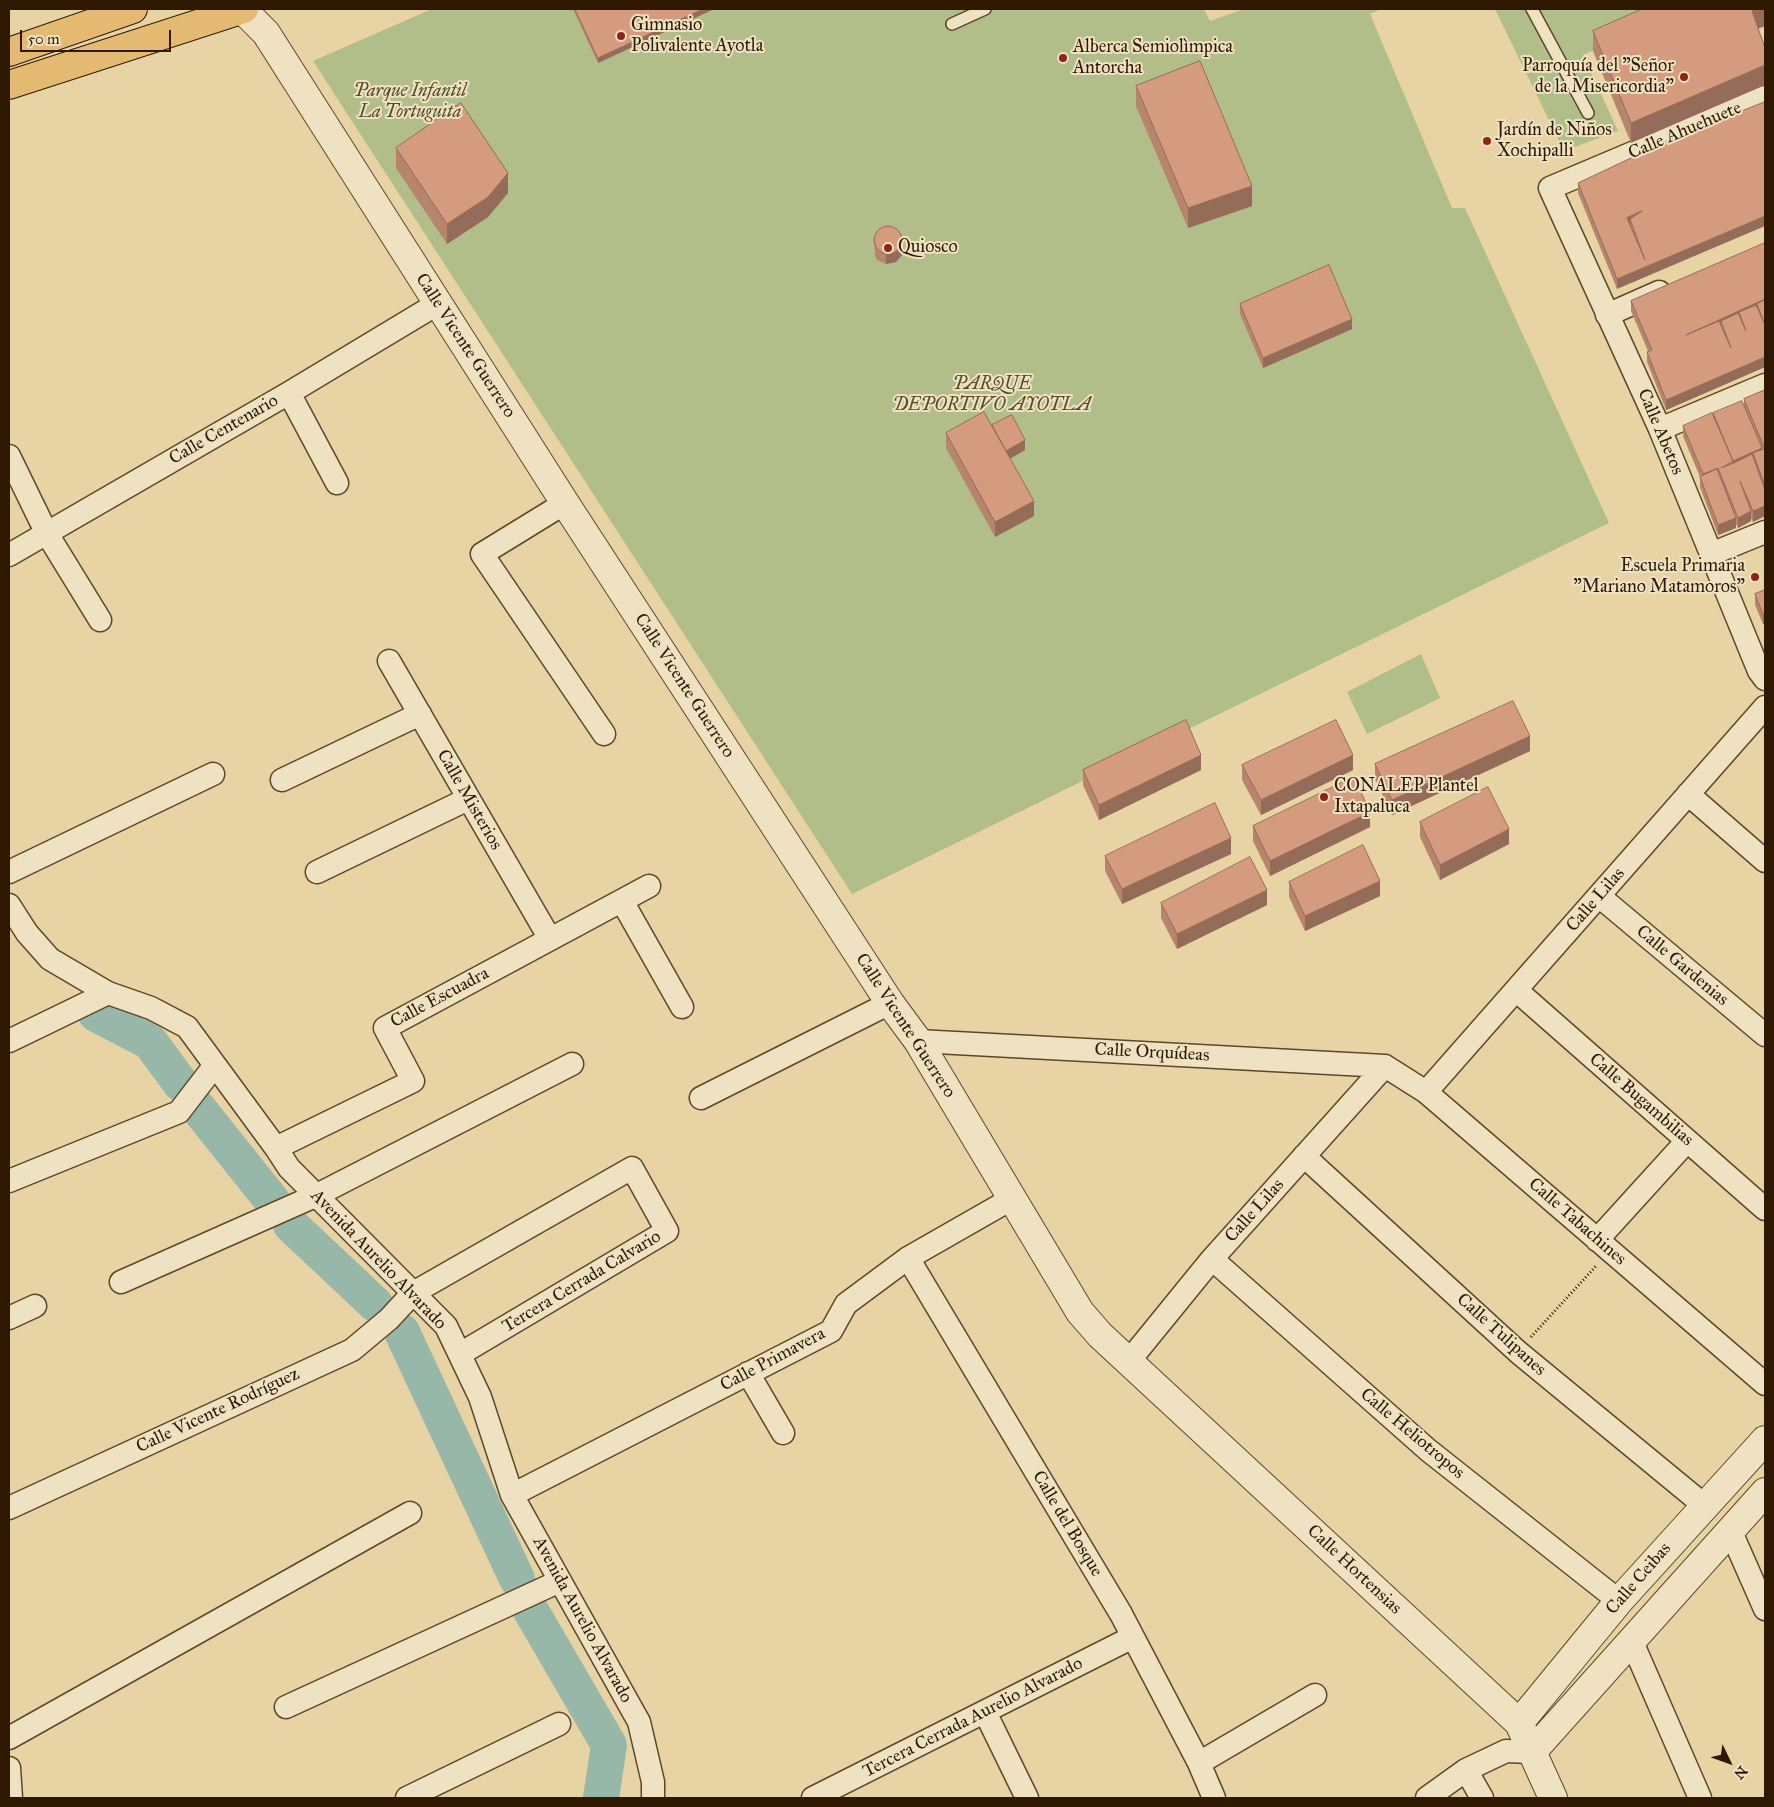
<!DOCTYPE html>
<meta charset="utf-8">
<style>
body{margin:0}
#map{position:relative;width:1774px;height:1807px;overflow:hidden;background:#e7d3a3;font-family:"IM FELL Great Primer",serif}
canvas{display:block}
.frame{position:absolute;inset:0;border:10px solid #2e1900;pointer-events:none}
.north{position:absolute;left:1704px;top:1737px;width:50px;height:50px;-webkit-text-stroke:4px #efe2c3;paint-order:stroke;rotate:132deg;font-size:14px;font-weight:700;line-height:20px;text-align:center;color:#2e1900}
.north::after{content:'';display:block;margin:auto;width:18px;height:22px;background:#2e1900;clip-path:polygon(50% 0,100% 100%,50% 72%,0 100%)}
.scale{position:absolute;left:20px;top:30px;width:151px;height:22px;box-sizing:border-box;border:2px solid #2e1900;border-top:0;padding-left:6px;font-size:15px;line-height:18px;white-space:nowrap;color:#2e1900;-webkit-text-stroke:4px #efe2c3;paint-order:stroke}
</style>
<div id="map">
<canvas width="1774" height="1807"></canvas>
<div class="frame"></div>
<div class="north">N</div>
<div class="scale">50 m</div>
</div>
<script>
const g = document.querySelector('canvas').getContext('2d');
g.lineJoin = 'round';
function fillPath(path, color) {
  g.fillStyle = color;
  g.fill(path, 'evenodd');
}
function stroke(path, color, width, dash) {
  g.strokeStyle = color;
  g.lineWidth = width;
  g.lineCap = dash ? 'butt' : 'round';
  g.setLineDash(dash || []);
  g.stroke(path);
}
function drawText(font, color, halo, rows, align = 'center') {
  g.font = font + ' "IM FELL Great Primer",serif';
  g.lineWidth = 4;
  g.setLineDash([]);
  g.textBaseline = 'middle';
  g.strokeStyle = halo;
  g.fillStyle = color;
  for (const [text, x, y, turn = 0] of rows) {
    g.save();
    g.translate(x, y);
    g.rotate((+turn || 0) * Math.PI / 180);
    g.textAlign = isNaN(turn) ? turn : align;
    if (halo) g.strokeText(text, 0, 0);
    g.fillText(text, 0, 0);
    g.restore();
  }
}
fillPath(new Path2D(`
 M432 9H1204L1210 21 1244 9H1381L1370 14 1452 208H1465L1609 523 852 894 313 61Z
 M1495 9H1685L1583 55 1618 131 1564 151Z
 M1421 654 1440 698 1367 734 1347 692Z`), '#b1be89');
stroke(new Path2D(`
 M96 1014 150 1042 181 1084
 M198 1108 273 1202
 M291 1225 375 1304
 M402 1332 517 1579
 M527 1604 609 1745 601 1798`), '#97b7a8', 36);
const service = new Path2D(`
 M1532 9 1588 113
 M952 24 985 9`);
const minor = new Path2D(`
 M1765 97 1550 188 1660 429 1759 671 1765 679
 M1607 315 1659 292
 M289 393 337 483
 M1660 429 1765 385
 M9 456 46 532 100 620
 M565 503 482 554 604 734
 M1711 554 1765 532
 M9 555 289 393 437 304
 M389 661 550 939
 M282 780 420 714
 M1688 794 1765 861
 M9 872 213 774
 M317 872 468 799
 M1599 896 1765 1035
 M622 901 682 1007
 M9 905 27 933 50 959 108 993 151 1008 187 1027 276 1148 289 1168 446 1326 480 1397 512 1495 639 1722 653 1782V1798
 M1516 990 1765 1209
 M9 1041 108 993
 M918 1041 1385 1066
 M1385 1066 1426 1092 1765 1384
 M1426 1092 1765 707
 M701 1098 890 1003
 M276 1148 413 1081 385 1028 649 886
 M1304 1156 1518 1352 1705 1506
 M9 1181 179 1112 215 1065
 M1597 1240 1687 1141
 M908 1258 1121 1614 1199 1763 1214 1798
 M1212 1259 1428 1450 1619 1601
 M121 1282 315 1196 572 1064
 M9 1318 35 1306
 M1129 1361 1212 1259 1385 1066
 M748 1373 783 1433
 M512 1495 831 1331 846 1304 908 1258 1013 1198
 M9 1508 352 1350 389 1319 413 1293 632 1168 667 1231 460 1354
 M1731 1532 1765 1609
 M1632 1642 1700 1798
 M286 1707 560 1581
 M985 1712 1027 1798
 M9 1738 410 1513
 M1199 1763 1315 1695
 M9 1768 11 1798
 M1466 1770 1482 1798
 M407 1798 559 1724
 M813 1798 1133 1637
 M1427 1798 1466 1770 1506 1751 1532 1752`);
const tertiary = new Path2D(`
 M242 9 266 33 565 503 890 1003 918 1041 1080 1312 1100 1335 1519 1723 1553 1798
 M1519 1723 1619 1601 1765 1440
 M1532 1752 1765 1492`);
const primary = new Path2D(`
 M9 52 133 9
 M9 85 244 9`);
stroke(service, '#5c4829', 14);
stroke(minor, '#5c4829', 25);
stroke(tertiary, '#5c4829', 30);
stroke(primary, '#2e1900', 30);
stroke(new Path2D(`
 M1531 1337 1596 1266`), '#2e1900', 3, [1, 2.5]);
stroke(service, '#efe2c3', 11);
stroke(minor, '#efe2c3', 22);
stroke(tertiary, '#efe2c3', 28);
stroke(primary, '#e4ba72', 28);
fillPath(new Path2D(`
 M573 9H714L598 63Z
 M1765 9V26L1759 28 1631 143 1593 51V31Z
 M1136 86 1252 206 1188 228 1136 106Z
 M1765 102 1617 289 1578 193V183Z
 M396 148 508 193 488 217 447 244 396 168Z
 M874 236 902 255 896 262 886 264 877 260 875 256Z
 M1765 243V367L1666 410 1647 362V352L1648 351 1631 311V301Z
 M1240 304 1352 329 1263 368 1240 314Z
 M1765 390V516L1753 522 1751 518V521L1738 528 1736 524V528L1718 535 1700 487V477L1683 436V426L1713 417V413L1744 404V399Z
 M992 425 1025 450 1010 459 1034 516 995 537 946 448V433Z
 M1765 590V624H1763L1755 605V594Z
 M1530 751 1392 815 1375 779V764Z
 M1242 765 1353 770 1261 815 1242 780Z
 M1083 770H1201L1099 820 1083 785Z
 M1420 822 1509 844 1440 880 1420 837Z
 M1253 826 1370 827 1270 876 1253 841Z
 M1231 854 1122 904 1105 871V856Z
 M1289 882 1380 896 1305 931 1289 897Z
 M1161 903 1267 905 1177 949 1161 918Z`), '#b7856d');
fillPath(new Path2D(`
 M703 9H714L598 63V58Z
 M1758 9H1765V26L1752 31V11Z
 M1765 65V85L1631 143V123Z
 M508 173V193L488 217 447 244V224Z
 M1252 186V206L1188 228V208Z
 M1642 211 1630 219V226L1627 218Z
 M1765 216V226L1617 289V279Z
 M902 235V255L896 262 886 264V254Z
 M1765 299 1757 304V313L1739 312V321H1721V329L1686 335Z
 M1352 319V329L1263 368V358Z
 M1765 357V367L1666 410V400Z
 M1025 440V450L1004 462V452Z
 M1762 448V458L1753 453V462L1733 471V461Z
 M1718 468V478L1703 484V474Z
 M1034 501V516L995 537V522Z
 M1765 506V516L1753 522V511Z
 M1751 511V521L1738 528V518Z
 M1736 518V528L1718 535V525Z
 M1765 613V624H1763V614Z
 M1530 736V751L1392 815V800Z
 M1201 755V770L1099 820V805Z
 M1353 755V770L1261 815V800Z
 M1370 812V827L1270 876V861Z
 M1509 829V844L1440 880V865Z
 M1231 838V854L1122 904V889Z
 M1380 881V896L1305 931V916Z
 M1267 890V905L1177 949V934Z`), '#956c59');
const building = new Path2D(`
 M575 9H703L598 58Z
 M1642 9H1758L1752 11 1765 48V65L1631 123 1593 31Z
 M1200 61 1252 186 1188 208 1136 86Z
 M1765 102V216L1617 279 1578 183 1667 141ZM1642 211 1630 219 1645 260 1627 218Z
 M461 103 508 173 488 197 447 224 396 148Z
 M874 240a14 14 0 1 1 28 0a14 14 0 1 1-28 0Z
 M1765 243V299L1686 335 1719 321 1731 348 1721 321 1738 313 1746 331 1739 312 1756 305 1765 325V357L1666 400 1647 352 1652 350 1631 301Z
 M1329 265 1352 319 1263 358 1240 304Z
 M1765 300V325L1757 304Z
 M1765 390V447H1764L1744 399Z
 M1742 401 1762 448 1733 461 1713 413Z
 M984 412 1034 501 995 522 946 433Z
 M1712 413 1733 461 1721 468 1734 463 1752 454 1765 490V506L1753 511 1740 481 1751 511 1738 518 1718 468 1703 474 1683 426Z
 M1012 415 1025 440 1006 451 992 425Z
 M1765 449V486L1753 453Z
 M1717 469 1736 518 1718 525 1700 477Z
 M1765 590V613L1763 614 1755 594Z
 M1513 701 1530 736 1392 800 1375 764Z
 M1186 720 1201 755 1099 805 1083 770Z
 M1336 720 1353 755 1261 800 1242 765Z
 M1354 777 1370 812 1270 861 1253 826Z
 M1488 787 1509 829 1440 865 1420 822Z
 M1215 803 1231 838 1122 889 1105 856Z
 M1363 845 1380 881 1305 916 1289 882Z
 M1250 857 1267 890 1177 934 1161 903Z`);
fillPath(building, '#d59b7f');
stroke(building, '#956c59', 1);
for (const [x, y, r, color] of [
 [621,36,5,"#8f2418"],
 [1063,58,5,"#8f2418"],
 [1684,77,5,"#8f2418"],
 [1487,141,5,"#8f2418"],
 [888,248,5,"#8f2418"],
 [1755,577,5,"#8f2418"],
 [1324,797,5,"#8f2418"]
]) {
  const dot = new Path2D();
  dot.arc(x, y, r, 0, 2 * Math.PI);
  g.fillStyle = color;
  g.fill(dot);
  stroke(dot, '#efe2c3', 2);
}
drawText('18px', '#2e1900', '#efe2c3', [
 ["Gimnasio",631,26],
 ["Polivalente Ayotla",631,47],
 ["Alberca Semiolìmpica",1073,48],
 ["Antorcha",1073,69],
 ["Parroquía del \"Señor",1674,67,"right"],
 ["de la Misericordia\"",1674,88,"right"],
 ["Jardín de Niños",1497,131],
 ["Xochipalli",1497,152],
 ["Quiosco",898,248],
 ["Escuela Primaria",1745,567,"right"],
 ["\"Mariano Matamoros\"",1745,588,"right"],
 ["CONALEP Plantel",1334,787],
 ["Ixtapaluca",1334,808]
], 'left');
drawText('italic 18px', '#554b29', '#efe2c3', [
 ["Parque Infantil",410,92],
 ["La Tortuguita",410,113],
 ["PARQUE",992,385],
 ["DEPORTIVO AYOTLA",992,406]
]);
drawText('18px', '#2e1900', '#efe2c3', [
 ["Calle Ahuehuete",1685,131,-23],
 ["Calle Vicente Guerrero",465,346,57],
 ["Calle Centenario",224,430,-30],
 ["Calle Abetos",1660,432,67],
 ["Calle Vicente Guerrero",684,686,57],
 ["Calle Misterios",469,800,60],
 ["Calle Lilas",1596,900,-49],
 ["Calle Gardenias",1682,966,40],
 ["Calle Escuadra",440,998,-28],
 ["Calle Vicente Guerrero",905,1026,57],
 ["Calle Orquídeas",1152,1053,3],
 ["Calle Bugambilias",1641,1100,41],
 ["Calle Lilas",1255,1211,-48],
 ["Calle Tabachines",1577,1222,41],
 ["Avenida Aurelio Alvarado",378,1260,46],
 ["Tercera Cerrada Calvario",582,1282,-31],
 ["Calle Tulipanes",1501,1335,42],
 ["Calle Primavera",773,1360,-28],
 ["Calle Vicente Rodríguez",218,1411,-25],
 ["Calle Heliotropos",1412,1434,40],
 ["Calle del Bosque",1067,1524,59],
 ["Calle Hortensias",1354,1570,43],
 ["Calle Ceibas",1639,1579,-49],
 ["Avenida Aurelio Alvarado",582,1620,61],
 ["Tercera Cerrada Aurelio Alvarado",973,1718,-27]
]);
</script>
